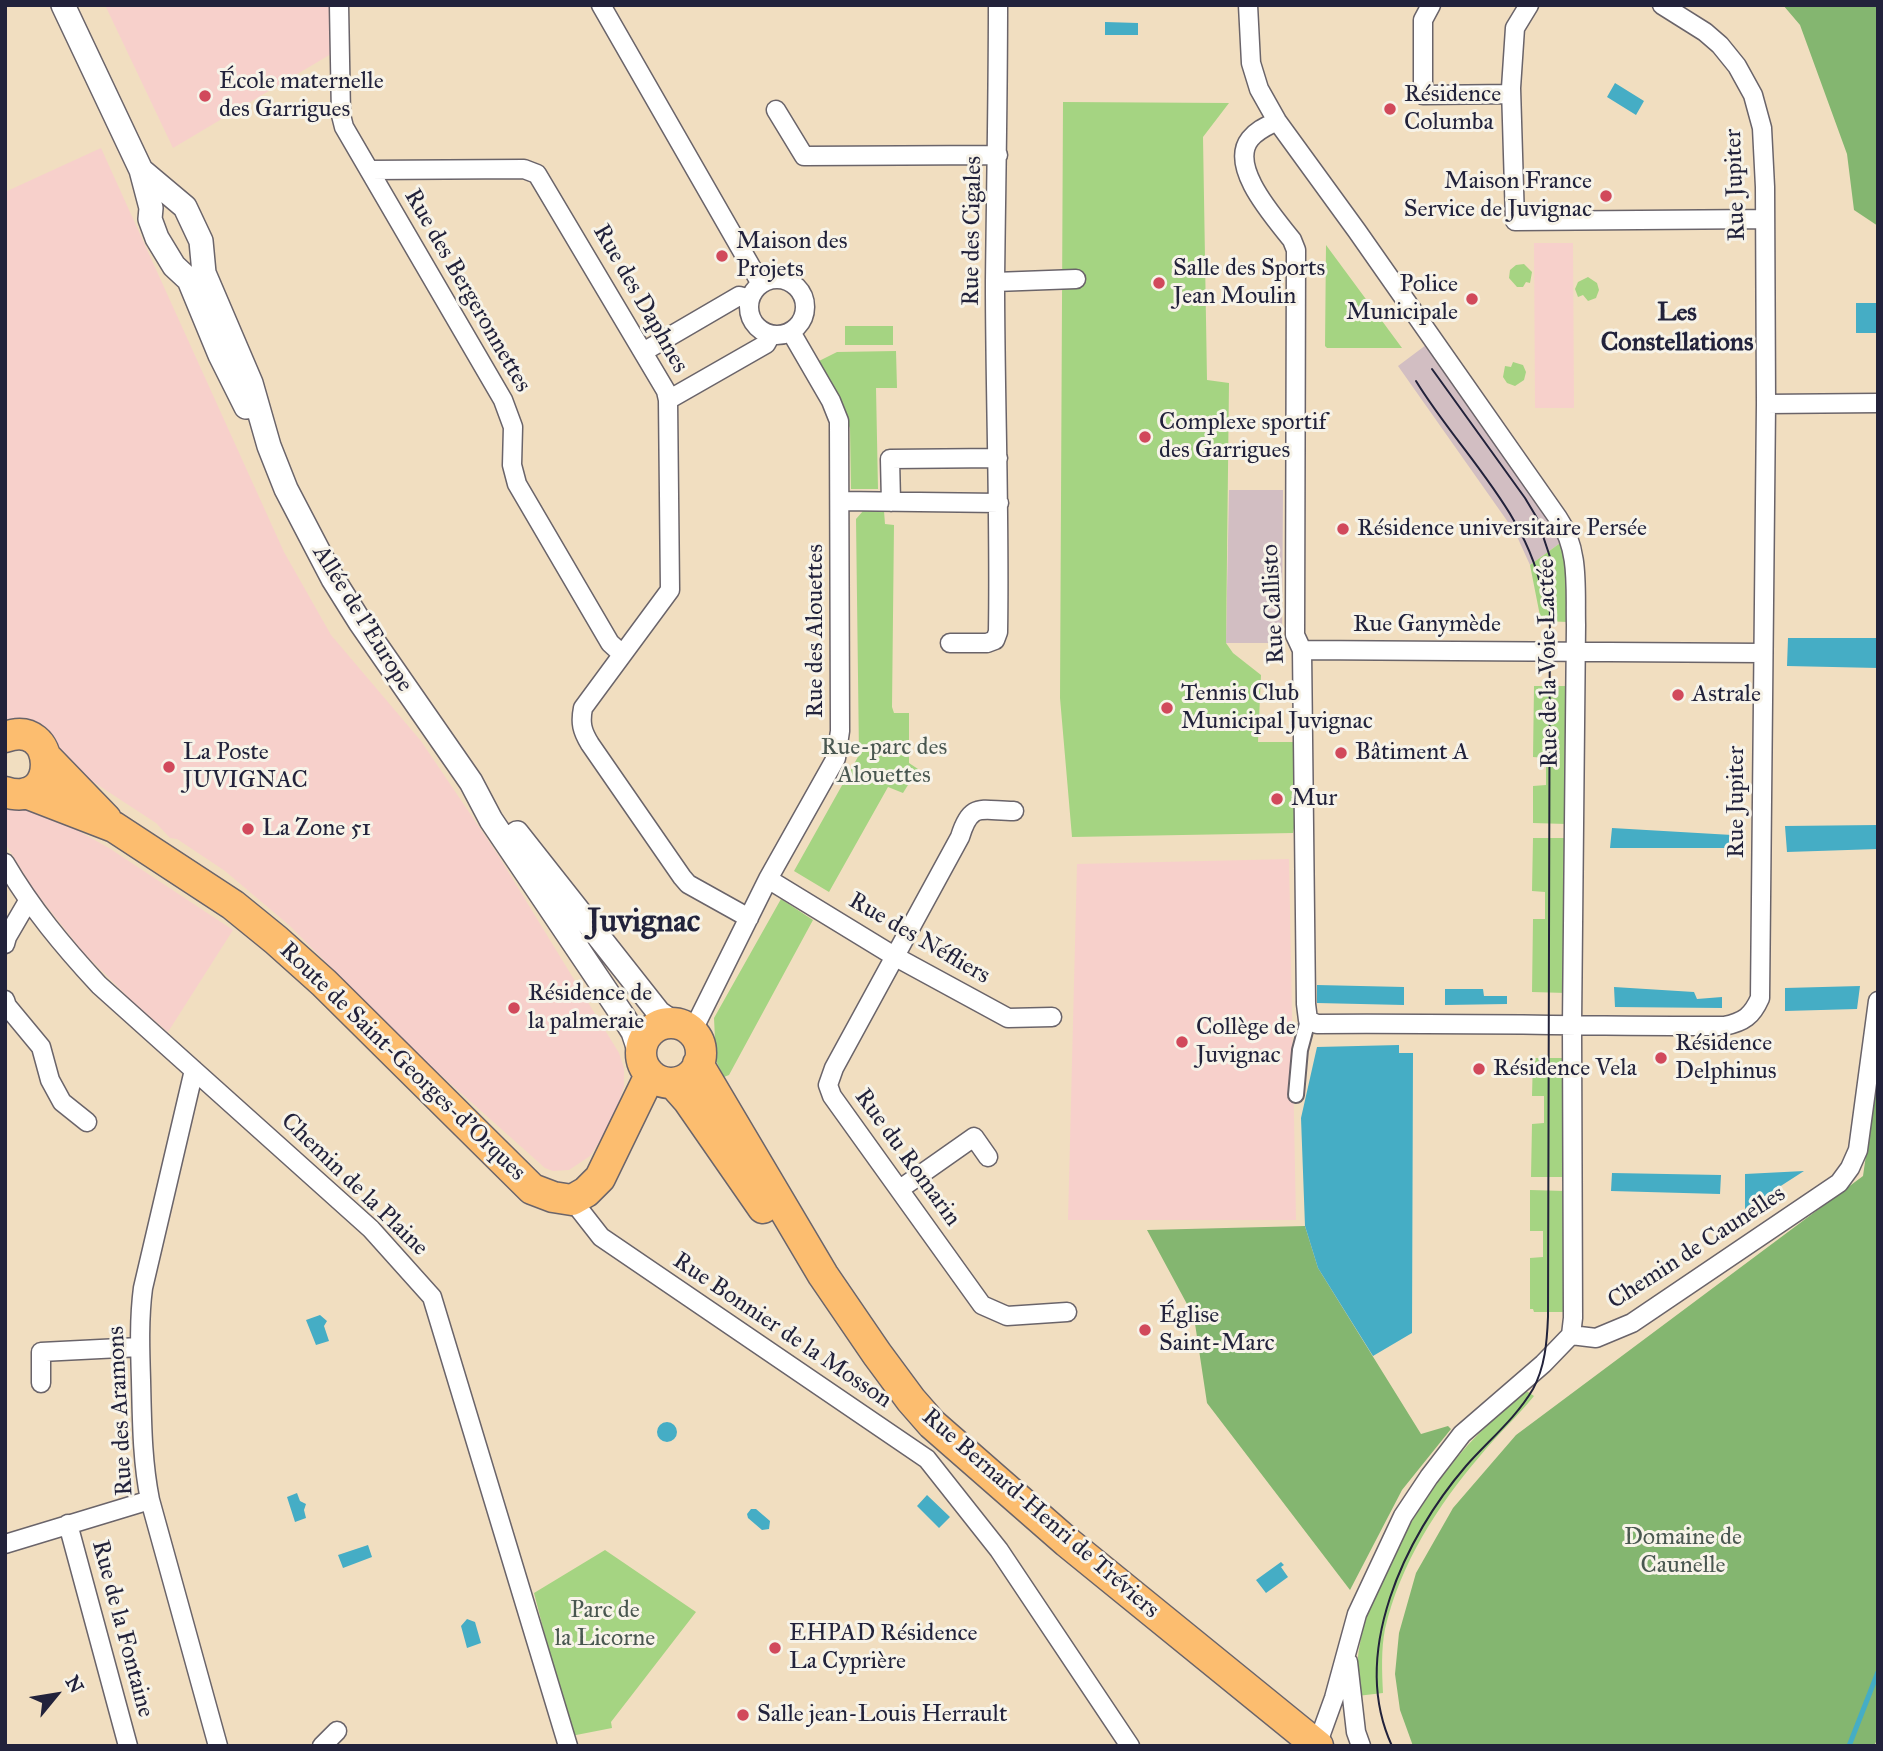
<!DOCTYPE html>
<meta charset="utf-8">
<style>
body{margin:0}
#map{position:relative;width:1883px;height:1751px;overflow:hidden;background:#f1dec0;font-family:"IM FELL Great Primer",serif}
canvas{display:block}
.frame{position:absolute;inset:0;border:7px solid #22223b;pointer-events:none}
.north{position:absolute;left:21px;top:1660px;width:70px;height:70px;-webkit-text-stroke:5px #f7f3e8;paint-order:stroke;rotate:60deg;font-size:19px;font-weight:700;line-height:28px;text-align:center;color:#22223b}
.north::after{content:'';display:block;margin:auto;width:24px;height:32px;background:#22223b;clip-path:polygon(50% 0,100% 100%,50% 72%,0 100%)}
</style>
<div id="map">
<canvas width="1883" height="1751"></canvas>
<div class="frame"></div>
<div class="north">N</div>
</div>
<script>
const g = document.querySelector('canvas').getContext('2d');
g.lineJoin = 'round';
function fillPath(path, color) {
  g.fillStyle = color;
  g.fill(path, 'evenodd');
}
function stroke(path, color, width, dash) {
  g.strokeStyle = color;
  g.lineWidth = width;
  g.lineCap = dash ? 'butt' : 'round';
  g.setLineDash(dash || []);
  g.stroke(path);
}
function drawText(font, color, halo, rows, align = 'center') {
  g.font = font + ' "IM FELL Great Primer",serif';
  g.lineWidth = 6;
  g.setLineDash([]);
  g.textBaseline = 'middle';
  g.strokeStyle = halo;
  g.fillStyle = color;
  for (const [text, x, y, turn = 0] of rows) {
    g.save();
    g.translate(x, y);
    g.rotate((+turn || 0) * Math.PI / 180);
    g.textAlign = isNaN(turn) ? turn : align;
    if (halo) g.strokeText(text, 0, 0);
    g.fillText(text, 0, 0);
    g.restore();
  }
}
fillPath(new Path2D(`
 M105 5H330L331 54 173 148Z
 M101 148 284 552 331 635 421 741 498 855 619 1053 624 1068V1086L613 1121 590 1156 569 1170 553 1171 545 1168 416 1053 290 926 225 871 177 839 170 838 156 823 72 768 41 727 15 718 5 720V192Z
 M1534 243H1573L1574 408H1535Z
 M5 806 50 815 109 848 233 930 168 1032 135 1004 82 951 34 890 5 843Z
 M1289 859 1296 1220H1068L1077 864Z`), '#f7d0cb');
fillPath(new Path2D(`
 M1426 345 1552 520 1563 541 1530 565 1515 532 1398 366Z
 M1229 490H1283L1282 643H1226Z`), '#d2bec2');
fillPath(new Path2D(`
 M1063 102 1229 103 1203 137 1207 380 1229 383 1226 643 1233 653 1261 675 1258 742H1294L1296 818 1293 833 1072 837 1060 698Z
 M1326 245 1402 348H1327L1325 346Z
 M1524 264 1532 272 1530 283 1526 282 1523 287H1517L1509 278 1510 270 1516 265Z
 M1588 277 1597 283 1599 290 1596 298 1588 301 1583 295 1578 297 1575 289 1578 282Z
 M845 326H893V345H845Z
 M896 351 897 388H876L878 489H851L850 428 817 362 837 352Z
 M1513 362 1523 365 1526 372 1524 380 1515 386 1507 383 1503 377 1505 366 1511 367Z
 M863 511H884L885 524 894 525 892 707 894 713H909V763L918 769 903 793 888 787 829 892 794 871 859 755 856 519Z
 M1563 541 1568 559V622L1541 621 1530 565Z
 M1534 686H1567L1566 824 1533 823V786L1546 785V758L1533 757Z
 M1533 838H1567L1566 993 1532 992 1533 919H1545V892L1532 891Z
 M781 899 813 920 729 1075 724 1077 716 1061 714 1018Z
 M1533 1058H1565L1564 1177H1531L1532 1124 1544 1123V1096H1532Z
 M1530 1190 1565 1191V1312H1534L1533 1309H1530V1258L1543 1257V1231H1530Z
 M1525 1390 1534 1396C1517 1417 1497 1435 1480 1456 1438 1505 1400 1564 1385 1629 1381 1649 1382 1672 1383 1693L1357 1696C1356 1677 1357 1657 1361 1638 1374 1576 1425 1493 1467 1446 1485 1426 1506 1409 1525 1390Z
 M605 1550 696 1612 611 1722 612 1728 571 1736 534 1593Z`), '#a5d482');
fillPath(new Path2D(`
 M1783 5H1878V226L1854 210 1847 154 1800 25Z
 M1878 1071V1738L1874 1746H1413L1400 1710 1395 1674 1399 1633 1416 1573 1453 1508 1516 1435 1863 1176Z
 M1305 1226 1318 1268 1421 1434 1448 1426 1451 1429 1402 1490 1350 1590 1207 1403 1194 1317 1147 1230Z`), '#84b670');
fillPath(new Path2D(`
 M1105 22 1138 23V35H1105Z
 M1615 83 1644 101 1636 115 1607 97Z
 M1856 303H1878V333H1856Z
 M1788 638H1878V668L1787 666Z
 M1878 825V849L1787 852 1785 826Z
 M1612 828 1732 835 1734 848H1610Z
 M1317 985 1404 987V1005L1317 1003Z
 M1860 986 1857 1009 1785 1011V988Z
 M1614 987 1694 992 1697 999 1722 997V1008L1615 1007Z
 M1445 989H1483L1484 996H1507V1004L1445 1005Z
 M1399 1045V1053H1413L1412 1333 1373 1356 1318 1268 1305 1226 1301 1118 1317 1047Z
 M1804 1171 1745 1209V1174Z
 M1612 1173 1721 1175 1720 1194 1611 1191Z
 M320 1315 327 1321 324 1326 329 1341 316 1345 306 1320Z
 M657 1432a10 10 0 1 1 20 0a10 10 0 1 1-20 0Z
 M297 1493 300 1501 306 1504 304 1510 306 1518 295 1522 287 1497Z
 M927 1495 950 1517 939 1528 917 1506Z
 M751 1509H756L770 1521 769 1529 762 1530 748 1518 747 1514Z
 M368 1545 372 1557 343 1568 338 1555Z
 M1281 1562 1284 1565 1281 1567 1288 1577 1266 1593 1256 1580Z
 M467 1619 475 1622 481 1643 467 1648 461 1626Z`), '#45adc5');
stroke(new Path2D(`
 M1849 1746 1878 1672`), '#45adc5', 5);
const pedestrian = new Path2D(`
 M1296 1095 1300 1050 1308 1020`);
const minor = new Path2D(`
 M339 5 341 115 344 127 503 400 513 427 512 465 517 484 610 643 622 654
 M601 5 761 284
 M1248 5 1251 63 1259 89 1277 121 1357 231 1558 518C1580 550 1575 588 1576 625L1572 1025 1573 1318 1571 1335
 M1431 5 1423 20V95L1511 94
 M1529 5 1515 28 1511 88 1515 221 1764 219
 M776 110 804 156 998 155
 M1277 121C1267 126 1257 130 1250 139 1228 167 1275 218 1292 240L1296 250 1295 635 1302 650 1306 1004 1308 1020 1317 1024C1453 1023 1589 1026 1724 1026 1744 1022 1752 1016 1760 998L1766 404 1765 187 1762 128 1753 95 1737 66 1720 45 1705 32 1662 5
 M369 170 524 169 537 174 666 391 668 400 670 590 583 708C580 723 582 731 590 744L682 877 688 884 749 918
 M749 307a28 28 0 1 1 56 0a28 28 0 1 1-56 0Z
 M995 282 1076 279
 M643 352 739 296 750 299
 M668 400 766 344 771 335
 M1766 404 1878 403
 M840 501 999 503
 M891 502 890 459 998 458
 M950 643H987L995 640 998 632C1000 515 995 399 995 282 996 189 998 97 998 5
 M1302 650 1762 653
 M1014 811C981 811 971 801 960 837L834 1068 828 1085 832 1096 982 1305 1007 1316 1067 1312
 M5 863C32 909 63 946 99 985L371 1229 432 1297 568 1746
 M768 879 894 956 1008 1018 1052 1017
 M5 944 7 937 28 901
 M5 1000 7 1006 41 1047 50 1080 62 1102 87 1122
 M692 1032 768 879 836 758 840 731 839 421 831 401 791 332
 M194 1070 143 1288C139 1318 140 1349 141 1380 142 1421 142 1460 150 1500L218 1746
 M900 1189 974 1137 988 1157
 M572 1200 601 1237 927 1459 999 1550 1130 1746
 M1571 1335 1596 1338 1632 1323 1839 1183 1850 1168 1858 1150 1878 1001
 M41 1383V1352L140 1347
 M68 1524 128 1746
 M5 1544 150 1500
 M1348 1662 1356 1732 1361 1746
 M1317 1745 1334 1698 1357 1614 1403 1516 1429 1477 1462 1434 1543 1364 1571 1335
 M322 1746 337 1731`);
const tertiary = new Path2D(`
 M63 5 141 170 151 208 150 219 157 238 174 266 189 280 220 355 246 407
 M141 170 185 207 201 241 204 273 251 383 269 446 286 489 333 579 360 622 471 782 491 820 623 1016 633 1032 640 1053
 M517 833 659 1013 675 1024`);
const primary = new Path2D(`
 M5 737C58 717 61 810 5 792
 M46 757 106 819
 M26 793 114 827 233 905 276 940 324 983 532 1189 553 1197 572 1200 586 1192 600 1178 650 1075
 M641 1053a30 30 0 1 1 60 0a30 30 0 1 1-60 0Z
 M698 1064 823 1275 877 1354 911 1400 932 1424 1067 1542 1318 1746
 M673 1083 688 1100 763 1208`);
stroke(pedestrian, '#6a646a', 18);
stroke(minor, '#6a646a', 21);
stroke(tertiary, '#6a646a', 26);
stroke(primary, '#6a646a', 33);
stroke(pedestrian, '#fff', 14);
stroke(minor, '#fff', 18);
stroke(tertiary, '#fff', 23);
stroke(primary, '#fcbd6f', 30);
stroke(new Path2D(`
 M1416 381C1460 453 1532 516 1544 603
 M1392 1746C1349 1653 1405 1537 1466 1466 1488 1441 1516 1418 1533 1389 1545 1367 1547 1342 1548 1317L1550 557 1537 518 1525 498 1432 369`), '#22223b', 2);
for (const [x, y, r, color] of [
 [205,96,7,"#d1495b"],
 [1390,109,7,"#d1495b"],
 [1606,196,7,"#d1495b"],
 [722,256,7,"#d1495b"],
 [1159,283,7,"#d1495b"],
 [1472,299,7,"#d1495b"],
 [1145,437,7,"#d1495b"],
 [1343,529,7,"#d1495b"],
 [1678,695,7,"#d1495b"],
 [1167,708,7,"#d1495b"],
 [1341,753,7,"#d1495b"],
 [169,767,7,"#d1495b"],
 [1277,799,7,"#d1495b"],
 [248,829,7,"#d1495b"],
 [514,1008,7,"#d1495b"],
 [1182,1042,7,"#d1495b"],
 [1661,1058,7,"#d1495b"],
 [1479,1069,7,"#d1495b"],
 [1145,1330,7,"#d1495b"],
 [775,1648,7,"#d1495b"],
 [743,1715,7,"#d1495b"]
]) {
  const dot = new Path2D();
  dot.arc(x, y, r, 0, 2 * Math.PI);
  g.fillStyle = color;
  g.fill(dot);
  stroke(dot, '#f7f3e8', 2.5);
}
drawText('24px', '#22223b', '#f7f3e8', [
 ["École maternelle",219,82],
 ["des Garrigues",219,110],
 ["Résidence",1404,95],
 ["Columba",1404,123],
 ["Maison France",1592,182,"right"],
 ["Service de Juvignac",1592,210,"right"],
 ["Maison des",736,242],
 ["Projets",736,270],
 ["Salle des Sports",1173,269],
 ["Jean Moulin",1173,297],
 ["Police",1458,285,"right"],
 ["Municipale",1458,313,"right"],
 ["Complexe sportif",1159,423],
 ["des Garrigues",1159,451],
 ["Résidence universitaire Persée",1357,529],
 ["Tennis Club",1181,694],
 ["Municipal Juvignac",1181,722],
 ["Astrale",1692,695],
 ["La Poste",183,753],
 ["JUVIGNAC",183,781],
 ["Bâtiment A",1355,753],
 ["Mur",1291,799],
 ["La Zone 51",262,829],
 ["Résidence de",528,994],
 ["la palmeraie",528,1022],
 ["Collège de",1196,1028],
 ["Juvignac",1196,1056],
 ["Résidence",1675,1044],
 ["Delphinus",1675,1072],
 ["Résidence Vela",1493,1069],
 ["Église",1159,1316],
 ["Saint-Marc",1159,1344],
 ["EHPAD Résidence",789,1634],
 ["La Cyprière",789,1662],
 ["Salle jean-Louis Herrault",757,1715]
], 'left');
drawText('24px', '#22223b', '#f7f3e8', [
 ["Rue Jupiter",1736,185,-92],
 ["Rue des Cigales",973,231,-89],
 ["Rue des Bergeronnettes",467,291,60],
 ["Rue des Daphnes",640,299,60],
 ["Rue Callisto",1274,604,-93],
 ["Allée de l'Europe",362,619,58],
 ["Rue Ganymède",1427,625],
 ["Rue des Alouettes",816,631,-90],
 ["Rue de la Voie Lactée",1549,663,-91],
 ["Rue Jupiter",1737,802,-90],
 ["Rue des Néfliers",919,939,30],
 ["Route de Saint-Georges-d'Orques",402,1062,44],
 ["Rue du Romarin",907,1158,54],
 ["Chemin de la Plaine",354,1185,44],
 ["Chemin de Caunelles",1697,1248,-33],
 ["Rue Bonnier de la Mosson",782,1331,34],
 ["Rue des Aramons",121,1411,-93],
 ["Rue Bernard-Henri de Tréviers",1040,1514,41],
 ["Rue de la Fontaine",122,1629,75]
]);
drawText('24px', '#495750', '#f7f3e8', [
 ["Rue-parc des",884,748],
 ["Alouettes",884,776],
 ["Domaine de",1683,1538],
 ["Caunelle",1683,1566],
 ["Parc de",605,1611],
 ["la Licorne",605,1639]
]);
drawText('bold 26px', '#22223b', '#f7f3e8', [
 ["Les",1677,314],
 ["Constellations",1677,344]
]);
drawText('bold 32px', '#22223b', '#f7f3e8', [
 ["Juvignac",644,923]
]);
</script>
